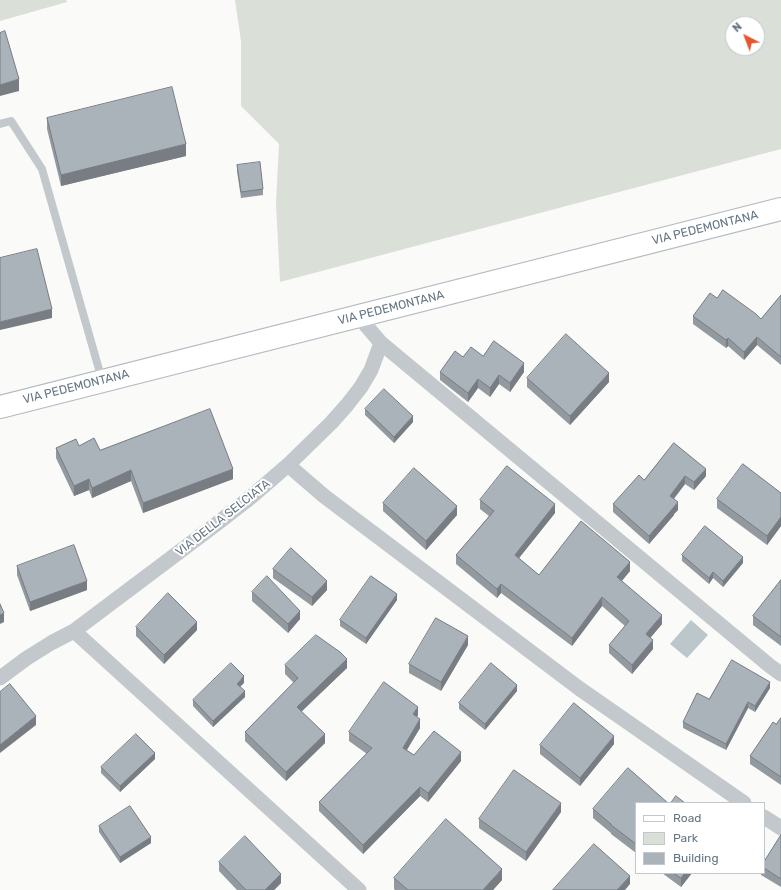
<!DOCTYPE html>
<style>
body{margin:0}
#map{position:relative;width:781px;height:890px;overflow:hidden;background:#fafaf8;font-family:Rubik,sans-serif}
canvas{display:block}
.legend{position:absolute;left:635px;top:802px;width:130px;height:72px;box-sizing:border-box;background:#fff;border:1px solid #c1c8cd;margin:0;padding:5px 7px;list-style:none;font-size:12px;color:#657683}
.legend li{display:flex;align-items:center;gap:8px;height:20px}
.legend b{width:20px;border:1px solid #c1c8cd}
.north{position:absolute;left:725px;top:16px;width:40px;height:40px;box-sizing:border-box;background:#fff;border:1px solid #c1c8cd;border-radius:50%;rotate:318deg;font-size:11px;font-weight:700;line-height:16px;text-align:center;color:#657683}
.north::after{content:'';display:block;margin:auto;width:14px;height:18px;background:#e4572e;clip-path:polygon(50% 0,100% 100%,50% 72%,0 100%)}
</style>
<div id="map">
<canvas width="781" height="890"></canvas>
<ul class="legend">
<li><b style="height:5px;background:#fff"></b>Road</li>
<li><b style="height:11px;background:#dadfd7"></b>Park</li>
<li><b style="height:11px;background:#aab3b9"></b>Building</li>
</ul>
<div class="north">N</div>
</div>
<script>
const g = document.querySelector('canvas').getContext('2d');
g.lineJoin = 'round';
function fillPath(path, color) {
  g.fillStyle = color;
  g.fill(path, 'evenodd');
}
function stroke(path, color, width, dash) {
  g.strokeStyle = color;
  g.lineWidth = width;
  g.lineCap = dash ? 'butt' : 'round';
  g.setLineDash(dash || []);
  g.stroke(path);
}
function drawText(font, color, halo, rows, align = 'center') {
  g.font = font + ' Rubik,sans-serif';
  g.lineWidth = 4;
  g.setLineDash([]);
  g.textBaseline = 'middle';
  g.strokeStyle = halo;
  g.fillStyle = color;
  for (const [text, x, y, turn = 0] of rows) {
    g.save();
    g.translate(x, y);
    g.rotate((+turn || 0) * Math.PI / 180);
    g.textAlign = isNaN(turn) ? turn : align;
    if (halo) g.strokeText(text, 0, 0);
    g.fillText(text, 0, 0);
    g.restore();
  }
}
fillPath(new Path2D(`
 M0 0H66L67 2 0 21Z
 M235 0H781V149L280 282 276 203 279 144 241 106V41ZM733 24H757V48H733Z`), '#dadfd7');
fillPath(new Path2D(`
 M691 620 708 635 687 658 670 644Z`), '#bbc7cb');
const secondary = new Path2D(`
 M0 407 781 209`);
stroke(secondary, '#b3babf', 24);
stroke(new Path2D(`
 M0 124 11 121 42 169 102 380`), '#c3c8cc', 8);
stroke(new Path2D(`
 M381 343 770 666 781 674
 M288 465 324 496 580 689 744 803
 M74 631 359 890
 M0 678 27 658 51 643 74 631 219 522 251 497 288 465 331 423 347 405 361 387 371 370 381 343 358 316
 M764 817 781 828`), '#c3c8cc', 15);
stroke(secondary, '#fff', 22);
fillPath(new Path2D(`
 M47 118 186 156 61 186 47 129Z
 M237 165 263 189V195L241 198 237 171Z
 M781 295V365L757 345 744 360 728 346 726 348 693 324V316L717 298 761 319Z
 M483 356 524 372 510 392 499 384 490 397 478 388 468 402 440 380V372L463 357Z
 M527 378 609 382 570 425 527 387Z
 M365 409 413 422 394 443 365 415Z
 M674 443 706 476 694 490 685 484 674 499 678 510 674 514V515L649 544 613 512V504L644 480Z
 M79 446 100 450 233 479 143 513 131 481 92 498 89 490 74 496 56 458V448Z
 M781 493V526L767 545 717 508V499Z
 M480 500 555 513 519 558 539 575 630 571 622 581 662 624 650 638 653 649 632 674 609 653V645L625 626 602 606 572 646 501 593 497 598 456 564V555L489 516 480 509Z
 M383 503 457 515 426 550 383 511Z
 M682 555 743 563 723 587 713 578 709 584 682 561Z
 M17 566 87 590 30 611 17 575Z
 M273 569 327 590 312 606 273 578Z
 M781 580V646L753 625V616Z
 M252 592 300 619 288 633 252 601Z
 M397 600 366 644 340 626V620Z
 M136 627 197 630 164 664 136 636Z
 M468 645 441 691 409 673V664Z
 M285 665 347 668 301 711 325 743 286 781 245 741V732L294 683 285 674Z
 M244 683 240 686 245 697 213 727 193 706V700Z
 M770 688 755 712 748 708 726 750 683 728V722L709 699Z
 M517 691 485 730 459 709V703Z
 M418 715 417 717 420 728 407 750 414 755 461 761 428 802 420 796 363 854 319 811V802L367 754 349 741V732Z
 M781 718V785L750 764V756Z
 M614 744 580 786 540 754V745Z
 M155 759 120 792 101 773V767Z
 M636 803V853L611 834V833L593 818V809Z
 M561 812 526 861 479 828V819Z
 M99 826 151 843 120 863 99 832Z
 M781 835V887L761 875V873H764V862Z
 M219 862 281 883 274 890H237L219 871Z
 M662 873H692L681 887Z
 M394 878 502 880 493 890H395L394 889Z`), '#929a9f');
fillPath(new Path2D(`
 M19 79V91L0 96V85Z
 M186 144V156L61 186V175Z
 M52 309V318L0 330V322Z
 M757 337V345L744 360V352Z
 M728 338V346L726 348V340Z
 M524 363V372L510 392V383Z
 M609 373V382L570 425V416Z
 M499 375V384L490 397V388Z
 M478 379V388L468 402V393Z
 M413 416V422L394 443V437Z
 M233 469V479L143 513V503Z
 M706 469V476L694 490V482Z
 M131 470V481L92 498V488Z
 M685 476V484L670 503V496Z
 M89 479V490L74 496V486Z
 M678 502V510L674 514V515L649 544V536Z
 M555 504V513L515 563V555Z
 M457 506V515L426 550V541Z
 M781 517V526L767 545V536Z
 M743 557V563L723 587V581Z
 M630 562V571L617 586V577Z
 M713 572V578L709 584V578Z
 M87 581V590L30 611V602Z
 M327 581V590L312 606V597Z
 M501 584V593L497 598V589Z
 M397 594V600L366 644V638Z
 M602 597V606L572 646V638Z
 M300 611V619L288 633V624Z
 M4 613V622L0 624V615Z
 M662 615V624L646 643V634Z
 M197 622V630L164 664V655Z
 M468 636V645L441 691V682Z
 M653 640V649L632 674V665Z
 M347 659V668L297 716V707Z
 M244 676V683L237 690V684Z
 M770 682V688L755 712V706Z
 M517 685V691L485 730V724Z
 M245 691V697L213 727V721Z
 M748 702V708L726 750V744Z
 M418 707V715L413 723V714Z
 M36 716V725L0 753V745Z
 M420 719V728L403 756V748Z
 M325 734V743L286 781V772Z
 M614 736V744L580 786V778Z
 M461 752V761L428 802V793Z
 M155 753V759L120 792V786Z
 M420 787V796L363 854V845Z
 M561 803V812L526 861V852Z
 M151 837V843L120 863V857Z
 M502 869V880L493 890H483Z
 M685 873H692L681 887V878Z
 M281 874V883L274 890H265Z
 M630 876V884L625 890H617Z`), '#777d82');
const building = new Path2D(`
 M5 31 19 79 0 85V33Z
 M172 87 186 144 61 175 47 118Z
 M260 162 263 189 241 192 237 165Z
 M37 249 52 309 0 322V258Z
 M723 290 756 314 761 319 781 295V357L757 337 744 352 728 338 726 340 693 316 710 293 717 298Z
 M566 334 609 373 570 416 527 378Z
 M494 341 524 363 510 383 499 375 490 388 478 379 468 393 440 372 455 351 463 357 471 347 483 356Z
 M384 389 413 416 394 437 365 409Z
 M210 409 233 469 143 503 131 470 92 488 89 479 74 486 56 448 76 439 79 446 94 438 100 450Z
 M674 443 706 469 694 482 685 476 670 496 678 502 674 507 649 536 613 504 639 475 644 480Z
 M743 464 781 493V517L767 536 717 499Z
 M507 466 555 504 515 555 539 575 581 521 630 562 617 577 662 615 646 634 653 640 632 665 609 645 629 621 602 597 572 638 501 584 497 589 456 555 494 511 480 500Z
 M414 468 457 506 426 541 383 503Z
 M705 526 743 557 723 581 713 572 709 578 682 555Z
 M74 545 87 581 30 602 17 566Z
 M291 548 327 581 312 597 273 569Z
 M267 576 300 611 288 624 252 592Z
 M371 576 397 594 366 638 340 620Z
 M781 580V637L753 616Z
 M168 593 197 622 164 655 136 627Z
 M0 604 4 613 0 615Z
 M436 618 468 636 441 682 409 664Z
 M316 635 340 652 347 659 297 707 325 734 286 772 245 732 298 678 285 665Z
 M732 660 770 682 755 706 748 702 726 744 683 722 697 693 709 699Z
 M231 663 244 676 237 684 245 691 213 721 193 700Z
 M491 663 517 685 485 724 459 703Z
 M384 682 418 707 413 714 420 719 403 748 414 755 434 731 461 752 428 793 420 787 363 845 319 802 372 748 349 732Z
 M10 684 36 716 0 745V692Z
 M574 703 614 736 580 778 540 745Z
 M781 718V777L750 756 773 722 776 724Z
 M136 734 155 753 120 786 101 767Z
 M628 768 668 803H636V844L611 825V824L593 809Z
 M514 770 561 803 526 852 479 819Z
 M676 796 685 803H671Z
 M130 806 151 837 120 857 99 826Z
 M446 819 502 869 483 890H408L394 878Z
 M781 835V879L764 868V862Z
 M245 836 281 874 265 890H246L219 862Z
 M594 844 630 876 617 890H553Z
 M674 873H685L681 878Z`);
fillPath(building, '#aab3b9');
stroke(building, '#777d82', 1);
drawText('12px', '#657683', '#fff', [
 ["VIA PEDEMONTANA",705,228,-14],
 ["VIA PEDEMONTANA",391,308,-14],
 ["VIA PEDEMONTANA",76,387,-14],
 ["VIA DELLA SELCIATA",223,518,-38]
]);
</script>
